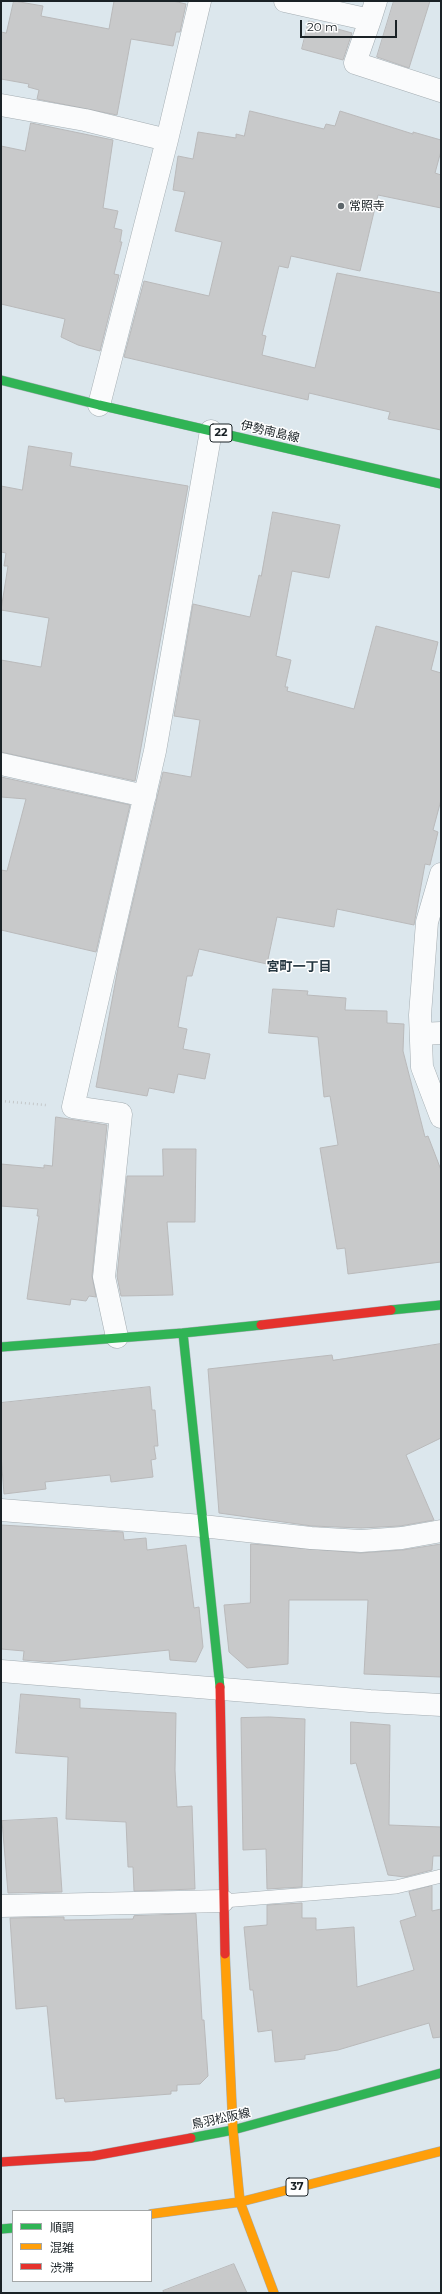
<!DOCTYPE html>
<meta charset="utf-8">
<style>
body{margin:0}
#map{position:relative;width:442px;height:2294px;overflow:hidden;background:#dce7ed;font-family:Montserrat,"Noto Sans JP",sans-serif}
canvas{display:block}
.frame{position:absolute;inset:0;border:2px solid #1a2226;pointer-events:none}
.legend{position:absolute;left:12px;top:2210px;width:140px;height:72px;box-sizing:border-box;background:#fff;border:1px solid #a3a7a8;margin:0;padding:5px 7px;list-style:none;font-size:12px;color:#1a2226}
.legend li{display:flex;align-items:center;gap:8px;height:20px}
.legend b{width:20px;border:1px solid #a3a7a8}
.scale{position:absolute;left:300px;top:20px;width:97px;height:18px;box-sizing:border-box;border:2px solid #1a2226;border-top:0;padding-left:5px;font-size:12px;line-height:14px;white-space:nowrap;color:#1a2226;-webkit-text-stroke:3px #fff;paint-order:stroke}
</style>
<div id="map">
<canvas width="442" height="2294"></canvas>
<div class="frame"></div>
<ul class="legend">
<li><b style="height:5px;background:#30b455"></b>順調</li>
<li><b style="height:5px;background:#ff9f0a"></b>混雑</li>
<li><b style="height:5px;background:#e5322d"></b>渋滞</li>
</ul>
<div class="scale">20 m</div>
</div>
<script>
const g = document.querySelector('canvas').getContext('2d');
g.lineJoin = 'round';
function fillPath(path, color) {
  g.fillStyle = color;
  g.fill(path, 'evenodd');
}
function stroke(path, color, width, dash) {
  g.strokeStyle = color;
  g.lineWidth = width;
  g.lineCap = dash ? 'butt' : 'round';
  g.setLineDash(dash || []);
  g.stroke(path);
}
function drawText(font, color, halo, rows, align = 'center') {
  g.font = font + ' Montserrat,"Noto Sans JP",sans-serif';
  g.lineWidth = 3;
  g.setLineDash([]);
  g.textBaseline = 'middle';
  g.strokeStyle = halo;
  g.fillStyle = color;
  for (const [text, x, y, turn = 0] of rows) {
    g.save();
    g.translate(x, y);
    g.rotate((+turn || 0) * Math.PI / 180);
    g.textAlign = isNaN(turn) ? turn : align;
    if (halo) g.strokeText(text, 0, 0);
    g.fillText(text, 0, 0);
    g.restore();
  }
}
const building = new Path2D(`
 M14 1 43 6 41 16 109 29 114 1H173L186 4 180 32H176L173 46 131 39 117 115 37 99 39 90 28 87 29 84 1 79V32L6 33Z
 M394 1H430L409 68 377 57Z
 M309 21 352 33 343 60 302 49Z
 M250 111 324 129 326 124 335 126 340 111 413 134V132L441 140V151L435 173 441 175V208L378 195 360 271 291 256 288 268 279 266 262 335 266 336 262 355 315 368 337 273 441 293V430L388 419 390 412 309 393 308 400 124 357 144 281 209 296 222 242 175 231 185 192 173 190 178 156 193 159 198 132 236 138V134L244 136Z
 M31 123 113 140 103 208 118 211 114 228 122 230 120 242H122L114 274 119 275 100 351 78 345 61 337 65 319 1 304V146L25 151Z
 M29 446 72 453 70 466 188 486 135 781 1 752V660L41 667 49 618 1 610 8 566H4L6 553 1 552V486L22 490Z
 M273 512 340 525 329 578 292 571 276 656 291 660 285 687H288L287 691 354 709 376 626 438 642 431 670 441 673V800L433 830 438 832 430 865 425 864 414 925 337 909 334 927 277 917 267 964 199 949 192 976H187L178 1027 187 1029 183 1049 210 1054 205 1079 178 1074 174 1093 149 1088 147 1096 96 1087 120 957 163 772 191 777 200 720 174 716 193 604 250 617 259 575 261 576Z
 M1 777 130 805 96 952 1 930V870L7 871 26 799 1 797Z
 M273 989 308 991 307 995 346 998 345 1010 387 1011V1023L404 1024 403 1051 425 1137 428 1136 441 1170V1262L348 1274 345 1248 337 1249 320 1148 338 1145 330 1096 324 1097 318 1037 269 1033Z
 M56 1117 107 1125 92 1276 96 1297 89 1296 86 1301 71 1299 70 1305 27 1299 39 1216H37L38 1209 1 1206V1164L44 1168V1165L52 1166Z
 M163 1149H196L195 1222H167L173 1295 121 1296 117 1276 127 1176H163Z
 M441 1344V1438L406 1455 434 1520 400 1526 361 1528 312 1526 219 1513 208 1369 332 1355 333 1360Z
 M150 1387 152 1410H155L158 1446H154L156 1459 151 1460 153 1477 111 1482 110 1475 45 1482 46 1489 4 1494 1 1455V1403Z
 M1 1525 123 1532 124 1540 146 1538 147 1550 186 1545 194 1608 199 1607 203 1647 196 1662 170 1660 169 1650 50 1662 23 1660 24 1651 1 1649Z
 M251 1544 360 1553 403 1550 441 1544V1677L364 1674 368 1600H289L288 1664 247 1668 229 1652 224 1605 250 1603Z
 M21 1694 80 1699V1708L176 1713 175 1770 177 1807 192 1806 195 1889 134 1891 133 1867H128L126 1822 66 1819 68 1757 16 1753Z
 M270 1717 305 1719 302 1887 267 1889 266 1849 243 1850 241 1718Z
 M351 1722 390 1725 389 1825 441 1827V1856H433L432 1870 405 1877 388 1875 356 1763 351 1764Z
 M57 1818 62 1892 8 1893 2 1821Z
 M432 1886V1911L441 1909V2037L433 2038 429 2023 338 2050 305 2055V2059L275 2062 272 2030 258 2032 253 1990H250L244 1927 267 1925V1905L302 1903V1918H316V1930L354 1927 357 1987 414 1970 400 1921 416 1916 409 1892Z
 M196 1914 202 2020H204L208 2076 200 2084 177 2085V2091H171V2094L65 2102 64 2098 56 2099 47 2006 16 2009 10 1918 64 1917V1920L133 1919 134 1916Z
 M234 2264 247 2293H164L163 2291Z`);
fillPath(building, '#c8c9ca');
stroke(building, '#b9b9ba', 1);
const lane = new Path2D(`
 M223 1901 396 1887 441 1876`);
const street = new Path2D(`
 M285 1 370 20 355 63 441 91
 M370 20 376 1
 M1 105 85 120 167 140
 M99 405 167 140 200 1
 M1 764 145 796
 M441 874 427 922 420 1015 422 1067 441 1117
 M421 1034 441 1033
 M117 1337 104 1277 121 1114 73 1107 155 751 211 431
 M1 1510 202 1526 311 1538 361 1541 402 1538 441 1531
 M1 1671 370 1701 441 1705
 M1 1906 223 1901`);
const fast = new Path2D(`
 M1 380 99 405 441 484
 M391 1310 441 1305
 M183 1333 220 1687
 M1 1347 183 1333 261 1325
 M191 2138 233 2130 441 2073
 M1 2229 13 2228`);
const slow = new Path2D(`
 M225 1954 233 2130 240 2202 274 2293
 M151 2214 240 2202 441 2151`);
const jam = new Path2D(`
 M261 1325 391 1310
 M220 1687 225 1954
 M1 2162 93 2156 191 2138`);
stroke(lane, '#a4adb2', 14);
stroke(street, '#a4adb2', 23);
stroke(fast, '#a4adb2', 10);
stroke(slow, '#a4adb2', 10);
stroke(jam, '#a4adb2', 10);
stroke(new Path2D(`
 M1 1101 46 1105`), '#c4c8ca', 2.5, [1, 3]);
stroke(lane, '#fafbfc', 13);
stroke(street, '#fafbfc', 22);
stroke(fast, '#30b455', 9);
stroke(slow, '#ff9f0a', 9);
stroke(jam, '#e5322d', 9);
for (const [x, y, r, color] of [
 [341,206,4,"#5e676c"]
]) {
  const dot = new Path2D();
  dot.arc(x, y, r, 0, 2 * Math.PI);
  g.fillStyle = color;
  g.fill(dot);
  stroke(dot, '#fff', 1.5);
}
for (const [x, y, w] of [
 [221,433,22],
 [297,2187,22]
]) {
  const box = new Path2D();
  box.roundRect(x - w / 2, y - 9, w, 18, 3);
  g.fillStyle = '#fff';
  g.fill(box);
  stroke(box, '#1a2226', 1);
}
drawText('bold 11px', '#1a2226', null, [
 ["22",221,433],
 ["37",297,2187]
]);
drawText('12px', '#1a2226', '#fff', [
 ["常照寺",349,206]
], 'left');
drawText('12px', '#1a2226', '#fff', [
 ["伊勢南島線",270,432,13],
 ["鳥羽松阪線",221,2119,-12]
]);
drawText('bold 13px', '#253640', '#fff', [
 ["宮町一丁目",299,967]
]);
</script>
